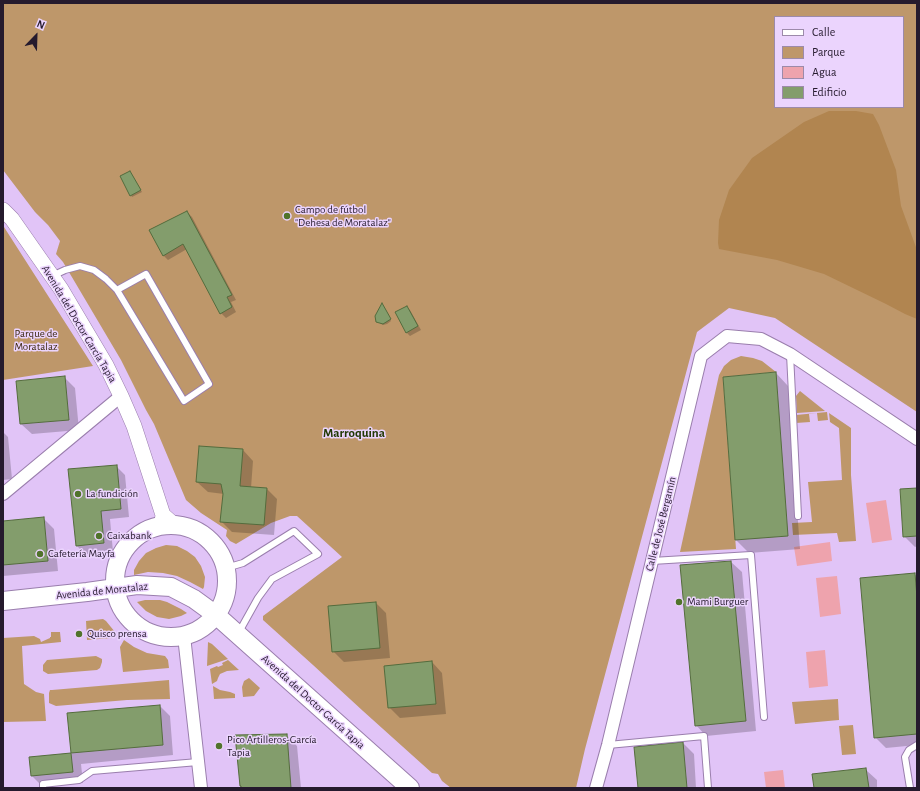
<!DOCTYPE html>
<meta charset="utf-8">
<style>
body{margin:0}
#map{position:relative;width:920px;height:791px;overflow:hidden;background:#e1c4f7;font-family:"Alegreya Sans",sans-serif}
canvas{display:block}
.frame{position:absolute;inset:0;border:4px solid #251a2d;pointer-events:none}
.legend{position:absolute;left:774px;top:16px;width:130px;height:92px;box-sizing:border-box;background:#ebd4fd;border:1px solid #9c8aaa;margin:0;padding:5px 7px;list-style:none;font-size:12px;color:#251a2d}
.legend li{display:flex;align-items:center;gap:8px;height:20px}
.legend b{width:20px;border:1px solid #9c8aaa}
.north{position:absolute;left:16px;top:16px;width:40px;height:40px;-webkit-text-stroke:3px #ebd4fd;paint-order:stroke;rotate:23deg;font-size:11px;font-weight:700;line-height:16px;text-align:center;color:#251a2d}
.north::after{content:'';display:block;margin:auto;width:14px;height:18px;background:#251a2d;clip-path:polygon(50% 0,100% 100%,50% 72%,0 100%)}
</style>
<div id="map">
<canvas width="920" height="791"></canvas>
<div class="frame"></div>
<ul class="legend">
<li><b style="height:5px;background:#fff"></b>Calle</li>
<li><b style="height:11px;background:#be976a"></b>Parque</li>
<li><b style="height:11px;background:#eea3ad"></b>Agua</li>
<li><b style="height:11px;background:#839d6c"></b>Edificio</li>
</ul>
<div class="north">N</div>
</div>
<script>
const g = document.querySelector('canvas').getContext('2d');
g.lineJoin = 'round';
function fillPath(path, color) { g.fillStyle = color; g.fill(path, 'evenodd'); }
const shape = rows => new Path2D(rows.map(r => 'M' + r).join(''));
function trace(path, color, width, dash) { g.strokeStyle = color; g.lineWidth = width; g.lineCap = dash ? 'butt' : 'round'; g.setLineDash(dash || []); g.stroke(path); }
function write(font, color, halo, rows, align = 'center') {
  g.font = font + ' "Alegreya Sans",sans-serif'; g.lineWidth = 3; g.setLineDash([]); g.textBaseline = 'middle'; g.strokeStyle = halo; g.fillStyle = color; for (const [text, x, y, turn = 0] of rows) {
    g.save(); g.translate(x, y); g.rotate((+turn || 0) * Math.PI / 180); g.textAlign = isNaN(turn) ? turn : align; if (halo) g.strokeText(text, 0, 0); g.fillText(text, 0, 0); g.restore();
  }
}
fillPath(shape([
 [3,3,917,3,917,412,775,318,729,308,697,332,585,749,576,788,451,788,442,781,438,774,432,773,363,711,313,665,263,620,263,616,342,557,297,516,290,516,271,523,236,544,230,541,226,536,227,530,201,513,186,500,154,424,146,410,121,360,63,262,56,254,60,241,48,225,35,212,3,170],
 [775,17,903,17,903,107,775,107],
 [3,226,4,227,93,366,3,380],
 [741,356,753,358,762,361,776,372,723,377,736,549,680,552,719,375,724,366,731,360],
 [800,391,825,411,797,413,796,396],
 [827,412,828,420,818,421,817,413,809,414,810,422,796,423,796,415],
 [829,413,851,428,851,475,856,541,839,542,837,533,793,535,792,523,812,522,808,482,842,480,839,428,830,422],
 [166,545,177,546,187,551,195,557,201,566,205,577,204,587,203,589,190,582,177,576,163,573,148,572,134,575,134,570,139,561,146,553,156,548],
 [145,600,160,600,167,602,181,609,187,613,181,616,169,619,157,617,146,611,137,602],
 [103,619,106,621,115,632,112,638,87,640,86,621],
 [51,632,60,632,61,642,22,646,24,684,36,692,44,694,46,721,3,722,3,638,34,636,40,639,41,642,50,638,50,637,51,637],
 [124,640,134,647,147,653,165,656,168,660,169,668,123,672,120,647],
 [208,642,212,644,228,659,207,666],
 [96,656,102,659,102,662,100,668,97,670,48,674,43,671,43,665,47,660],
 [228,660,239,670,227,671,220,674,218,678,217,681,212,684,210,669,217,666,218,667,223,665,222,663],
 [249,678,260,688,254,696,243,697,242,687,244,681],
 [169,680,170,699,127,700,56,706,49,703,49,693,50,690,52,690],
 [213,686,220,690,230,692,235,694,235,698,214,699],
 [838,699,839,720,795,724,792,702],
 [853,725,856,754,842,755,839,726]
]), '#be976a');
fillPath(shape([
 [829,111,856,111,873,114,879,125,896,170,901,206,917,250,917,319,905,314,886,304,824,274,777,260,719,249,718,243,719,220,729,190,752,158,804,122]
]), '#b18550');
fillPath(shape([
 [886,500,892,540,872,543,866,503],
 [830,542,832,561,797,566,794,547],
 [837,576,841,614,820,617,816,578],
 [825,650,828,686,809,688,806,652],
 [783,770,785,788,766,788,764,772]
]), '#eea3ad');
fillPath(shape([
 [130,172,142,192,132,197,121,177],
 [187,212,192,217,236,300,231,302,236,312,226,318,221,313,187,249,168,260,163,255],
 [383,305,391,321,387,324,383,325,377,321],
 [406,307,410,310,421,330,410,336,407,333],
 [776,373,788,386,800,549,749,553,736,540,724,377],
 [65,378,75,388,79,430,32,434,21,424],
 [3,432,8,437,12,479,3,480],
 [243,450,253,461,251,488,267,489,277,499,274,535,232,532,221,521,224,494,208,492,197,482],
 [116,466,125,475,129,517,110,519,113,552,85,554,77,546],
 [917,489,917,546,915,547,904,536],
 [43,518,54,529,58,571,3,576,3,522],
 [731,562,742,572,756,731,706,736,696,725,681,566],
 [914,574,917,576,917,745,886,748,875,737],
 [376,603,386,613,390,658,344,662,333,651],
 [432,662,442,673,446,714,400,718,389,707],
 [160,706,170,716,173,755,81,764,83,783,42,786,32,776,30,758,72,754,68,714],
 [286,735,297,746,301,788,240,788,236,736],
 [683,743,694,754,696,788,639,788],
 [866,770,877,780,877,788,815,788]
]), '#0003');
const building = shape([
 [130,171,141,190,130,196,120,176,130,171],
 [187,211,232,295,227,297,232,307,220,314,183,244,163,256,149,230,187,211],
 [382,303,391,319,383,324,376,322,375,316,382,303],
 [407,306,418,326,406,333,395,312,407,306],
 [776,372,788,536,735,540,723,377,776,372],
 [65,376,69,420,20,424,16,381,65,376],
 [199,446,243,449,240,486,267,488,264,525,220,522,223,494,221,484,196,482,199,446],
 [117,465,121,509,101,511,104,543,76,546,68,469,117,465],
 [917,488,917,536,903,537,900,489,917,488],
 [44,517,48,561,3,565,3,521,44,517],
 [731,561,746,721,695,726,680,565,731,561],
 [915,573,917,597,917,734,874,738,860,578,915,573],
 [376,602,380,648,332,652,328,606,376,602],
 [432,661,436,704,388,708,384,666,432,661],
 [160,705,163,745,71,753,73,772,31,776,29,757,71,753,67,713,160,705],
 [287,734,291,788,241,788,241,786,240,786,235,735,287,734],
 [683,742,687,788,638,788,634,747,683,742],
 [866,768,869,788,814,788,812,774,866,768]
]);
fillPath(building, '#839d6c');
trace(building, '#546c3d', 1);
const service = shape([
 [52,276,65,270,80,266,94,270,106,279,117,290,184,401,209,384,146,274,117,290],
 [790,354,798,516],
 [652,561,751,555,764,717],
 [226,568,243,563,294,531,318,554,272,579,258,598,239,632],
 [608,745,704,736,708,788],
 [43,788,43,784,79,780,92,771,198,762],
 [910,788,905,757,909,750,917,745]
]);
const minor = shape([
 [3,494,121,396],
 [184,636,201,788],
 [596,788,608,745,701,356,727,336,761,339,790,354,917,439]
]);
const tertiary = shape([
 [3,210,12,219,61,289,106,365,121,396,134,426,163,515,162,522,156,528],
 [163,515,171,522,180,526]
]);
const secondary = shape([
 '115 581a56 56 0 1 1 112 0a56 56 0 1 1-112 0Z',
 [3,601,87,592,137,585,171,587,194,599,216,615,410,788]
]);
trace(service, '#9a7ead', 8);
trace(minor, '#9a7ead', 14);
trace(tertiary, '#9a7ead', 16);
trace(secondary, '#9a7ead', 20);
trace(service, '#fff', 6);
trace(minor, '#fff', 12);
trace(tertiary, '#fff', 15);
trace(secondary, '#fff', 18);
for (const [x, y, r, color] of [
 [287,216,4,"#50732b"],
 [78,494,4,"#50732b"],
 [99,536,4,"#50732b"],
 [40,554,4,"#50732b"],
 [679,602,4,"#50732b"],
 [79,634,4,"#50732b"],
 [219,746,4,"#50732b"]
]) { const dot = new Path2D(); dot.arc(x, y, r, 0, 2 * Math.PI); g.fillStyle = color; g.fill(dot); trace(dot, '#ebd4fd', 1.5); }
write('11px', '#251a2d', '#ebd4fd', [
 ["Campo de fútbol",295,210],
 ["\"Dehesa de Moratalaz\"",295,223],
 ["La fundición",86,494],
 ["Caixabank",107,536],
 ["Cafetería Mayfa",48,554],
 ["Mami Burguer",687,602],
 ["Quisco prensa",87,634],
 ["Pico Artilleros-García",227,740],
 ["Tapia",227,753]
], 'left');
write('11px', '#251a2d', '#ebd4fd', [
 ["Avenida del Doctor García Tapia",79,324,59],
 ["Calle de José Bergamín",661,524,-76],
 ["Avenida de Moratalaz",102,591,-6],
 ["Avenida del Doctor García Tapia",313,702,42]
]);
write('11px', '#3a270e', '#ebd4fd', [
 ["Parque de",36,334],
 ["Moratalaz",36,347]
]);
write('bold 13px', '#223905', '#ebd4fd', [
 ["Marroquina",354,433]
]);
</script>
